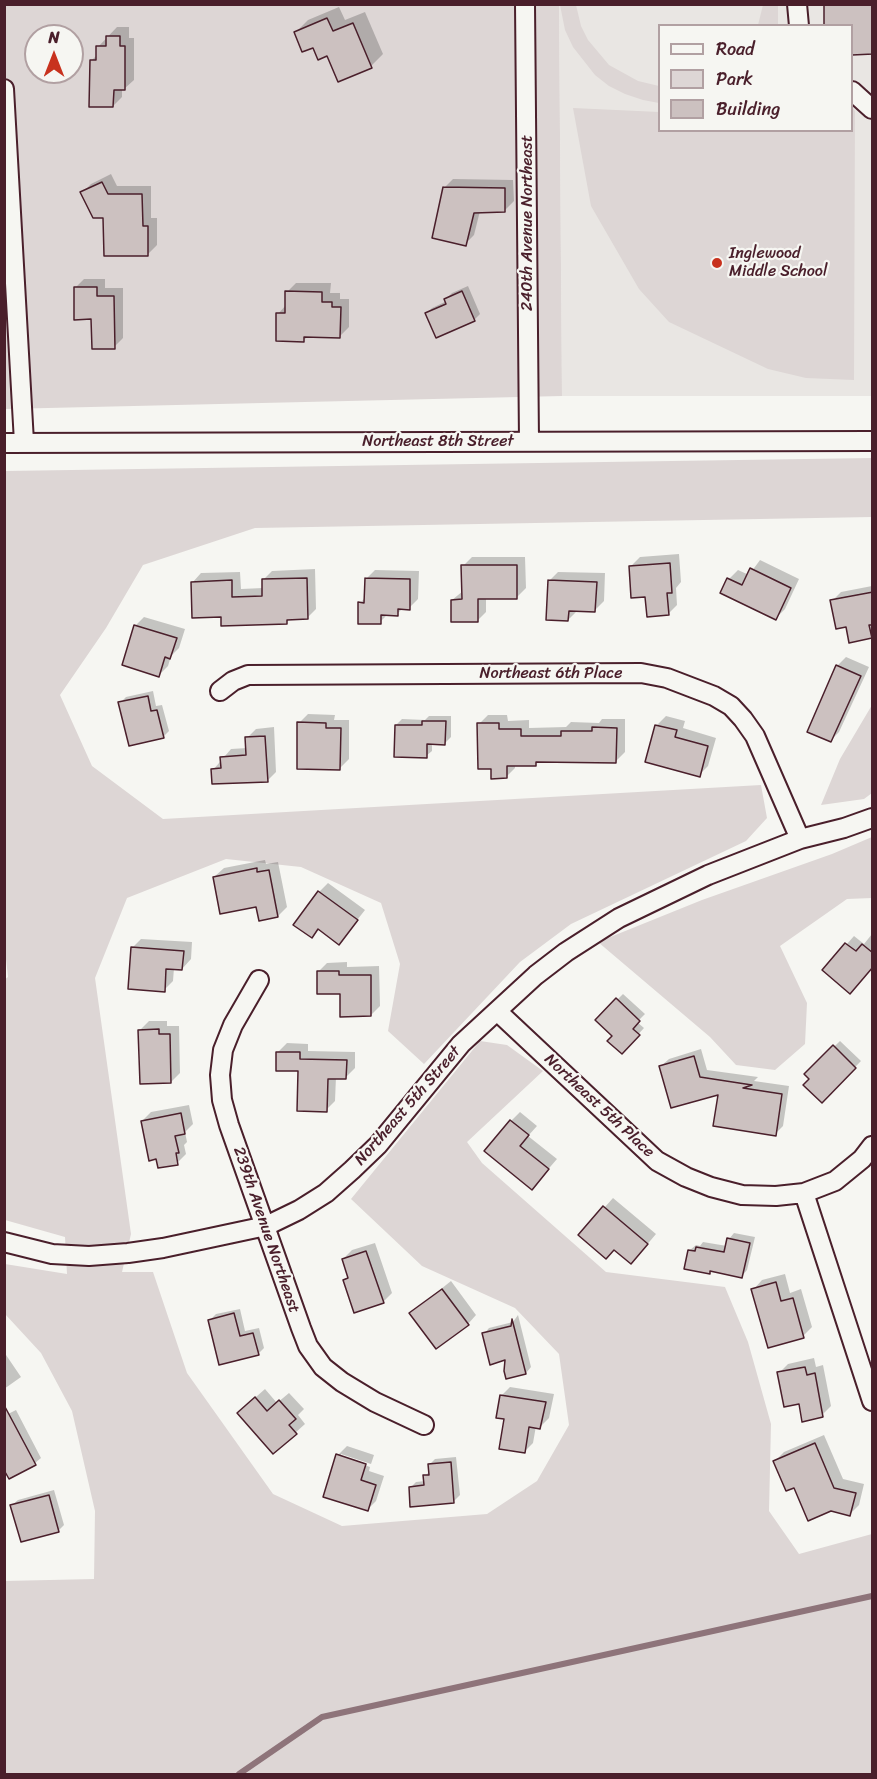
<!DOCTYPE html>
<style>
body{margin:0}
#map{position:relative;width:877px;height:1779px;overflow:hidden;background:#f6f6f2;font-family:Sriracha,sans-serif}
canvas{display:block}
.frame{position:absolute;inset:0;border:6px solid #4a1f2b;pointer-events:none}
.legend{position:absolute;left:658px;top:24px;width:195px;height:108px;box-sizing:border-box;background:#f6f6f2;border:2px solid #b1a0a2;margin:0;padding:8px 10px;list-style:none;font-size:18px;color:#4a1f2b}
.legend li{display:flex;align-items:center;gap:12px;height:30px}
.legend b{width:30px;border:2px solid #b1a0a2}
.north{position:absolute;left:24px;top:24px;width:60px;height:60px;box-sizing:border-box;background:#f6f6f2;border:2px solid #b1a0a2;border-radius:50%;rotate:0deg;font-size:16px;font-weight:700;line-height:24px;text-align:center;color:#4a1f2b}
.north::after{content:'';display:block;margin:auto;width:21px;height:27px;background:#c8321e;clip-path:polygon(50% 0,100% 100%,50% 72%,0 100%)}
</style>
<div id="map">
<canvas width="877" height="1779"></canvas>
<div class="frame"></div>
<ul class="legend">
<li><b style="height:8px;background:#f6f6f2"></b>Road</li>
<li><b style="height:16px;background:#ddd6d5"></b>Park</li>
<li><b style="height:16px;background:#ccc1c0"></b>Building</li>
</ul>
<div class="north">N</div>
</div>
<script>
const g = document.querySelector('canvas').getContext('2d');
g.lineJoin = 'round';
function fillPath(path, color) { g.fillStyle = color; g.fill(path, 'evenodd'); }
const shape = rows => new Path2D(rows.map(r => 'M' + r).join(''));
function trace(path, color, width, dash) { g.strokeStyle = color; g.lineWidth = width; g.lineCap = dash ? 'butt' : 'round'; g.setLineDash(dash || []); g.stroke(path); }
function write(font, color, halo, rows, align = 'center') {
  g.font = font + ' Sriracha,sans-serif'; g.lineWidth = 4.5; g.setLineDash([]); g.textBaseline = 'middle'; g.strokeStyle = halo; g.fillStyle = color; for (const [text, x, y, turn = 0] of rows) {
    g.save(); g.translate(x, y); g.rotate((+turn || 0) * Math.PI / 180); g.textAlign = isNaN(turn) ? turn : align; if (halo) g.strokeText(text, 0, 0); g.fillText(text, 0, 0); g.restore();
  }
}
fillPath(shape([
 [559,5,872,5,872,396,562,396],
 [660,26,852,26,852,130,660,130]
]), '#e9e6e3');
fillPath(shape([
 [4,5,559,5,562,396,5,409],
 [36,36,72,36,72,72,36,72],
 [560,5,576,5,581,26,588,40,609,65,638,81,659,86,659,103,643,100,625,94,609,86,595,75,573,47,565,30],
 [763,5,778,5,778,25,758,25],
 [852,107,855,111,854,380,806,378,768,369,669,322,639,289,591,206,573,108,659,112,660,130,852,130],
 [872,458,872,517,255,528,143,565,106,628,60,695,92,766,163,819,761,785,767,818,746,841,571,924,520,962,424,1064,388,1031,400,964,381,903,301,867,226,859,127,898,95,978,131,1234,122,1272,153,1272,187,1373,273,1494,342,1526,487,1514,537,1481,569,1425,559,1354,515,1308,422,1266,351,1199,480,1041,507,1045,543,1071,467,1142,482,1163,606,1272,725,1287,748,1342,771,1424,769,1511,799,1554,872,1534,872,1774,5,1774,5,1581,94,1579,95,1511,72,1411,41,1353,5,1314,5,1264,67,1274,65,1237,5,1220,4,980,8,977,4,941,5,471],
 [872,705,872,793,864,799,821,805,840,759],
 [872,837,872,898,847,899,780,946,807,1003,805,1044,775,1070,736,1065,710,1037,598,942,702,900,832,854]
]), '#ddd6d5');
fillPath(shape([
 [339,7,345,20,365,12,383,54,371,66,328,54,296,32,308,20],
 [117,27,129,27,129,38,134,38,134,80,124,89,122,89,122,97,113,106,91,61,98,54,98,47],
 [111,174,117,186,151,186,151,218,157,218,157,245,148,254,105,217,82,193,91,184],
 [453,179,513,180,514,201,505,210,480,211,474,235,465,244,444,188],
 [84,279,105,279,105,288,123,288,123,338,114,347,93,318,75,288],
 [296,283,331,283,330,293,340,293,340,299,349,299,349,327,340,336,308,336,304,340,278,314,286,305,287,292],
 [468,286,480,314,474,320,426,314,432,308,447,301,446,299,452,293],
 [679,554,681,582,676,588,677,605,668,614,647,595,631,566,640,557],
 [472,557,525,557,526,588,517,597,486,597,486,612,477,621,452,600,463,591,463,566],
 [760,560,799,579,785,609,776,618,729,579,738,570,749,575],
 [315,569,316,609,307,618,290,618,286,622,222,616,192,583,201,573,240,572,241,589,263,588,263,580,272,571],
 [375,570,419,571,418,599,409,608,403,608,397,614,388,614,380,622,360,603,366,597,366,579],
 [558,572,605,573,604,601,595,610,577,611,568,620,549,581],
 [872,586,872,635,871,637,847,626,832,601,841,592],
 [144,617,185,629,179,648,171,656,168,666,159,675,135,626],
 [846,657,869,667,839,732,830,741,837,666],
 [153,691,156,706,162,705,169,731,163,737,120,703,126,697],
 [308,714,335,715,334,720,349,720,349,759,340,768,299,723],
 [488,715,507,715,508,721,529,720,529,728,566,727,571,722,599,723,602,719,625,719,625,752,616,761,539,760,535,764,515,765,515,768,506,777,492,767,479,724],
 [429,716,451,716,451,737,445,743,432,743,432,751,426,756,396,725,402,719,425,720],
 [666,716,685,721,683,728,716,738,708,766,699,775,647,761,657,725],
 [274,727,276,772,267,781,213,770,231,749,247,748,247,738,256,729],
 [265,860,266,864,278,862,287,907,278,916,214,877,224,868],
 [328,883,365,910,339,943,320,928,312,936,319,892],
 [872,934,872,966,824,970,854,936,864,944],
 [141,939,192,942,191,959,182,969,174,968,173,981,164,990,132,948],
 [347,962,347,967,379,966,380,1006,371,1015,318,972,327,963],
 [623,994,645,1014,637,1022,644,1028,622,1052,614,1036,597,1020],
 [149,1021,167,1021,167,1026,179,1026,180,1073,171,1082,140,1030],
 [840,1041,861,1061,822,1101,811,1079,806,1074],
 [287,1043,308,1044,308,1051,355,1052,355,1068,346,1077,336,1077,335,1101,326,1110,300,1070,278,1052],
 [701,1049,707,1070,758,1077,754,1081,789,1086,783,1126,775,1134,720,1092,661,1066,669,1059],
 [189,1105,193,1124,185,1132,187,1142,184,1145,186,1154,177,1163,142,1121,151,1112],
 [520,1112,537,1126,528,1136,557,1159,532,1188,511,1121],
 [613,1198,656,1234,640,1253,615,1248,580,1235],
 [734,1233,755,1237,747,1270,742,1276,712,1270,709,1273,690,1250,696,1245,700,1246,703,1242,727,1246,729,1239],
 [375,1243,392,1293,383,1302,344,1280,349,1276,343,1259,352,1250],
 [785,1274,790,1293,801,1289,812,1327,803,1336,753,1290,762,1280],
 [451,1281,476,1315,468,1324,411,1313],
 [240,1309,245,1331,259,1328,264,1348,258,1354,210,1320,216,1314],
 [518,1315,531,1367,526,1373,507,1358,484,1334,489,1328,513,1322],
 [4,1352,21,1377,4,1389],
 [814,1358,816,1367,823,1365,831,1406,822,1415,800,1402,779,1373,788,1364],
 [510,1387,554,1394,549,1418,540,1427,536,1426,533,1443,524,1452,506,1418,501,1396],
 [265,1389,277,1403,289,1393,304,1409,298,1415,305,1424,274,1452,248,1404],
 [16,1410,41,1458,35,1463,9,1477,4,1416],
 [824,1435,843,1479,864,1484,859,1505,850,1514,795,1486,775,1461,784,1452],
 [347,1446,374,1455,371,1464,341,1454,341,1457,370,1467,369,1471,384,1476,376,1501,367,1510,338,1455],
 [456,1457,460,1495,454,1501,410,1488,416,1482,425,1481,425,1476,430,1471,429,1465,435,1459],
 [54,1490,64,1525,58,1531,12,1505,18,1500]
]), '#0003');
trace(shape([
 [239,1774,322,1717,872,1596]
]), '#8e747a', 6);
const building = shape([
 [824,4,873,4,873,54,852,55,852,26,824,26,824,4],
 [327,18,333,31,353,23,372,68,338,82,327,56,318,60,313,48,302,52,294,32,327,18],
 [106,36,120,36,120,46,125,46,125,90,114,90,113,107,89,107,90,60,96,60,96,46,106,46,106,36],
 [102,182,108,194,142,194,143,226,148,226,148,256,104,256,103,218,93,218,80,192,102,182],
 [443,187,505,188,505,212,474,213,466,246,432,238,443,187],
 [74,287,97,287,97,296,114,296,115,349,92,349,91,319,74,320,74,287],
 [285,291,322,292,322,302,332,302,332,307,341,307,340,338,304,337,304,342,276,341,276,313,285,313,285,291],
 [462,291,475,321,436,338,425,313,446,304,444,299,462,291],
 [670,563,672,593,667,593,669,615,647,617,645,597,631,598,629,566,670,563],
 [461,565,517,565,517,599,478,599,478,622,451,622,451,600,462,599,461,565],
 [750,568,791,588,776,620,720,593,727,578,742,585,750,568],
 [307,578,308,619,287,620,287,624,221,626,221,617,192,618,191,582,232,580,232,597,262,596,262,579,307,578],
 [365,578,410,579,410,610,398,609,398,616,381,615,381,624,358,624,358,602,364,603,365,578],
 [548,580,597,582,595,612,569,611,568,621,546,620,548,580],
 [873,592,873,625,869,625,872,638,849,643,846,627,836,629,830,600,873,592],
 [134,625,177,638,170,659,165,657,159,677,122,665,134,625],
 [836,665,861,676,831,742,807,732,836,665],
 [148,696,151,711,157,710,164,738,129,746,118,702,148,696],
 [422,721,446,721,445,745,427,744,427,758,394,757,395,725,422,725,422,721],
 [297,722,326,723,326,728,341,728,340,770,297,769,297,722],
 [477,723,499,723,499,729,521,729,521,736,561,736,561,731,592,731,592,727,617,728,616,763,536,762,536,766,507,766,507,778,491,779,491,769,478,769,477,723],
 [655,725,677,730,675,737,708,746,700,777,645,762,655,725],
 [265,736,268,782,212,784,211,769,221,768,220,757,246,755,245,737,265,736],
 [257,868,257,872,269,870,278,917,259,921,256,907,220,914,213,877,257,868],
 [318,891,358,920,339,945,318,929,312,938,293,925,318,891],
 [845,943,856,951,862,944,873,953,873,967,850,994,822,970,845,943],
 [131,947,184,951,182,970,166,969,165,992,128,989,131,947],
 [317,971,339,971,339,975,371,975,371,1016,340,1017,340,994,317,994,317,971],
 [616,998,640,1021,633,1029,640,1035,622,1054,607,1041,612,1036,595,1020,616,998],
 [159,1029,159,1034,170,1034,171,1083,140,1084,138,1030,159,1029],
 [833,1045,856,1068,822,1103,803,1085,809,1079,804,1074,833,1045],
 [276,1052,300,1052,300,1059,347,1060,346,1079,328,1079,327,1112,297,1111,298,1071,276,1071,276,1052],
 [694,1056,700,1077,752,1085,743,1088,782,1094,776,1136,713,1126,718,1095,671,1108,659,1066,694,1056],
 [181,1113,185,1134,175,1136,179,1153,176,1153,178,1165,158,1168,156,1159,149,1161,141,1121,181,1113],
 [510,1120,529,1135,520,1146,549,1169,532,1190,484,1151,510,1120],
 [603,1206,648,1244,631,1264,614,1250,606,1259,578,1235,603,1206],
 [727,1238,750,1243,742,1278,710,1271,710,1274,684,1269,688,1250,695,1251,696,1247,724,1252,727,1238],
 [366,1251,384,1303,354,1313,343,1280,348,1278,342,1259,366,1251],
 [776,1282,781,1301,793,1298,804,1338,768,1348,751,1289,776,1282],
 [442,1289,469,1325,436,1349,409,1313,442,1289],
 [234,1313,240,1336,253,1333,259,1355,219,1365,208,1320,234,1313],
 [512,1319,526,1374,506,1379,504,1371,505,1360,490,1365,482,1333,511,1326,512,1319],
 [805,1367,807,1375,815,1373,823,1417,802,1422,799,1404,784,1407,777,1372,805,1367],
 [500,1395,546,1402,540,1429,529,1427,525,1453,499,1449,504,1419,496,1418,500,1395],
 [255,1397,267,1411,279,1400,296,1419,289,1425,297,1434,273,1454,237,1413,255,1397],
 [4,1405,36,1465,9,1479,4,1470,4,1405],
 [815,1443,834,1488,856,1493,850,1516,831,1511,808,1521,794,1488,786,1491,773,1461,815,1443],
 [336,1454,366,1464,361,1480,376,1485,368,1511,323,1497,336,1454],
 [451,1462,454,1503,410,1507,409,1487,424,1485,423,1475,429,1475,428,1464,451,1462],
 [49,1495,59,1532,21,1542,10,1505,49,1495]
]);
fillPath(building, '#ccc1c0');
trace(building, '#4a1f2b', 1.5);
const minor = shape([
 [525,4,529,441],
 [797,4,799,26],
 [4,89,24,442],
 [852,91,872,109],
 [4,443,872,441],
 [220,691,233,681,248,675,641,673,667,678,714,696,731,706,743,719,755,736,800,839],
 [259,980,233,1025,223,1050,220,1075,222,1100,229,1125,301,1328,308,1346,323,1367,342,1382,375,1402,424,1425],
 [497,1011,657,1161,686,1177,711,1187,742,1195,776,1196,804,1193,835,1181,862,1159,872,1146],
 [804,1193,872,1401],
 [4,1242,52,1254,89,1256,128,1253,163,1248,266,1226,299,1210,326,1193,352,1170,378,1145,461,1044,536,975,566,952,619,918,708,875,800,839,844,828,872,818]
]);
trace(minor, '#4a1f2b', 22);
trace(minor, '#f6f6f2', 18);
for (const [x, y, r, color] of [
 [717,263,6,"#c8321e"]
]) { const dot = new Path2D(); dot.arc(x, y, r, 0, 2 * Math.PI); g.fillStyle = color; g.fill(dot); trace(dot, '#f6f6f2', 2); }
write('16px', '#4a1f2b', '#f6f6f2', [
 ["240th Avenue Northeast",528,223,-90],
 ["Northeast 8th Street",438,442],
 ["Northeast 6th Place",551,674],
 ["Northeast 5th Street",408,1106,-49],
 ["Northeast 5th Place",599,1106,43],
 ["239th Avenue Northeast",266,1230,71]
]);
write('16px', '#4a1f2b', '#f6f6f2', [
 ["Inglewood",729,254],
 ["Middle School",729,272]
], 'left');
</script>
